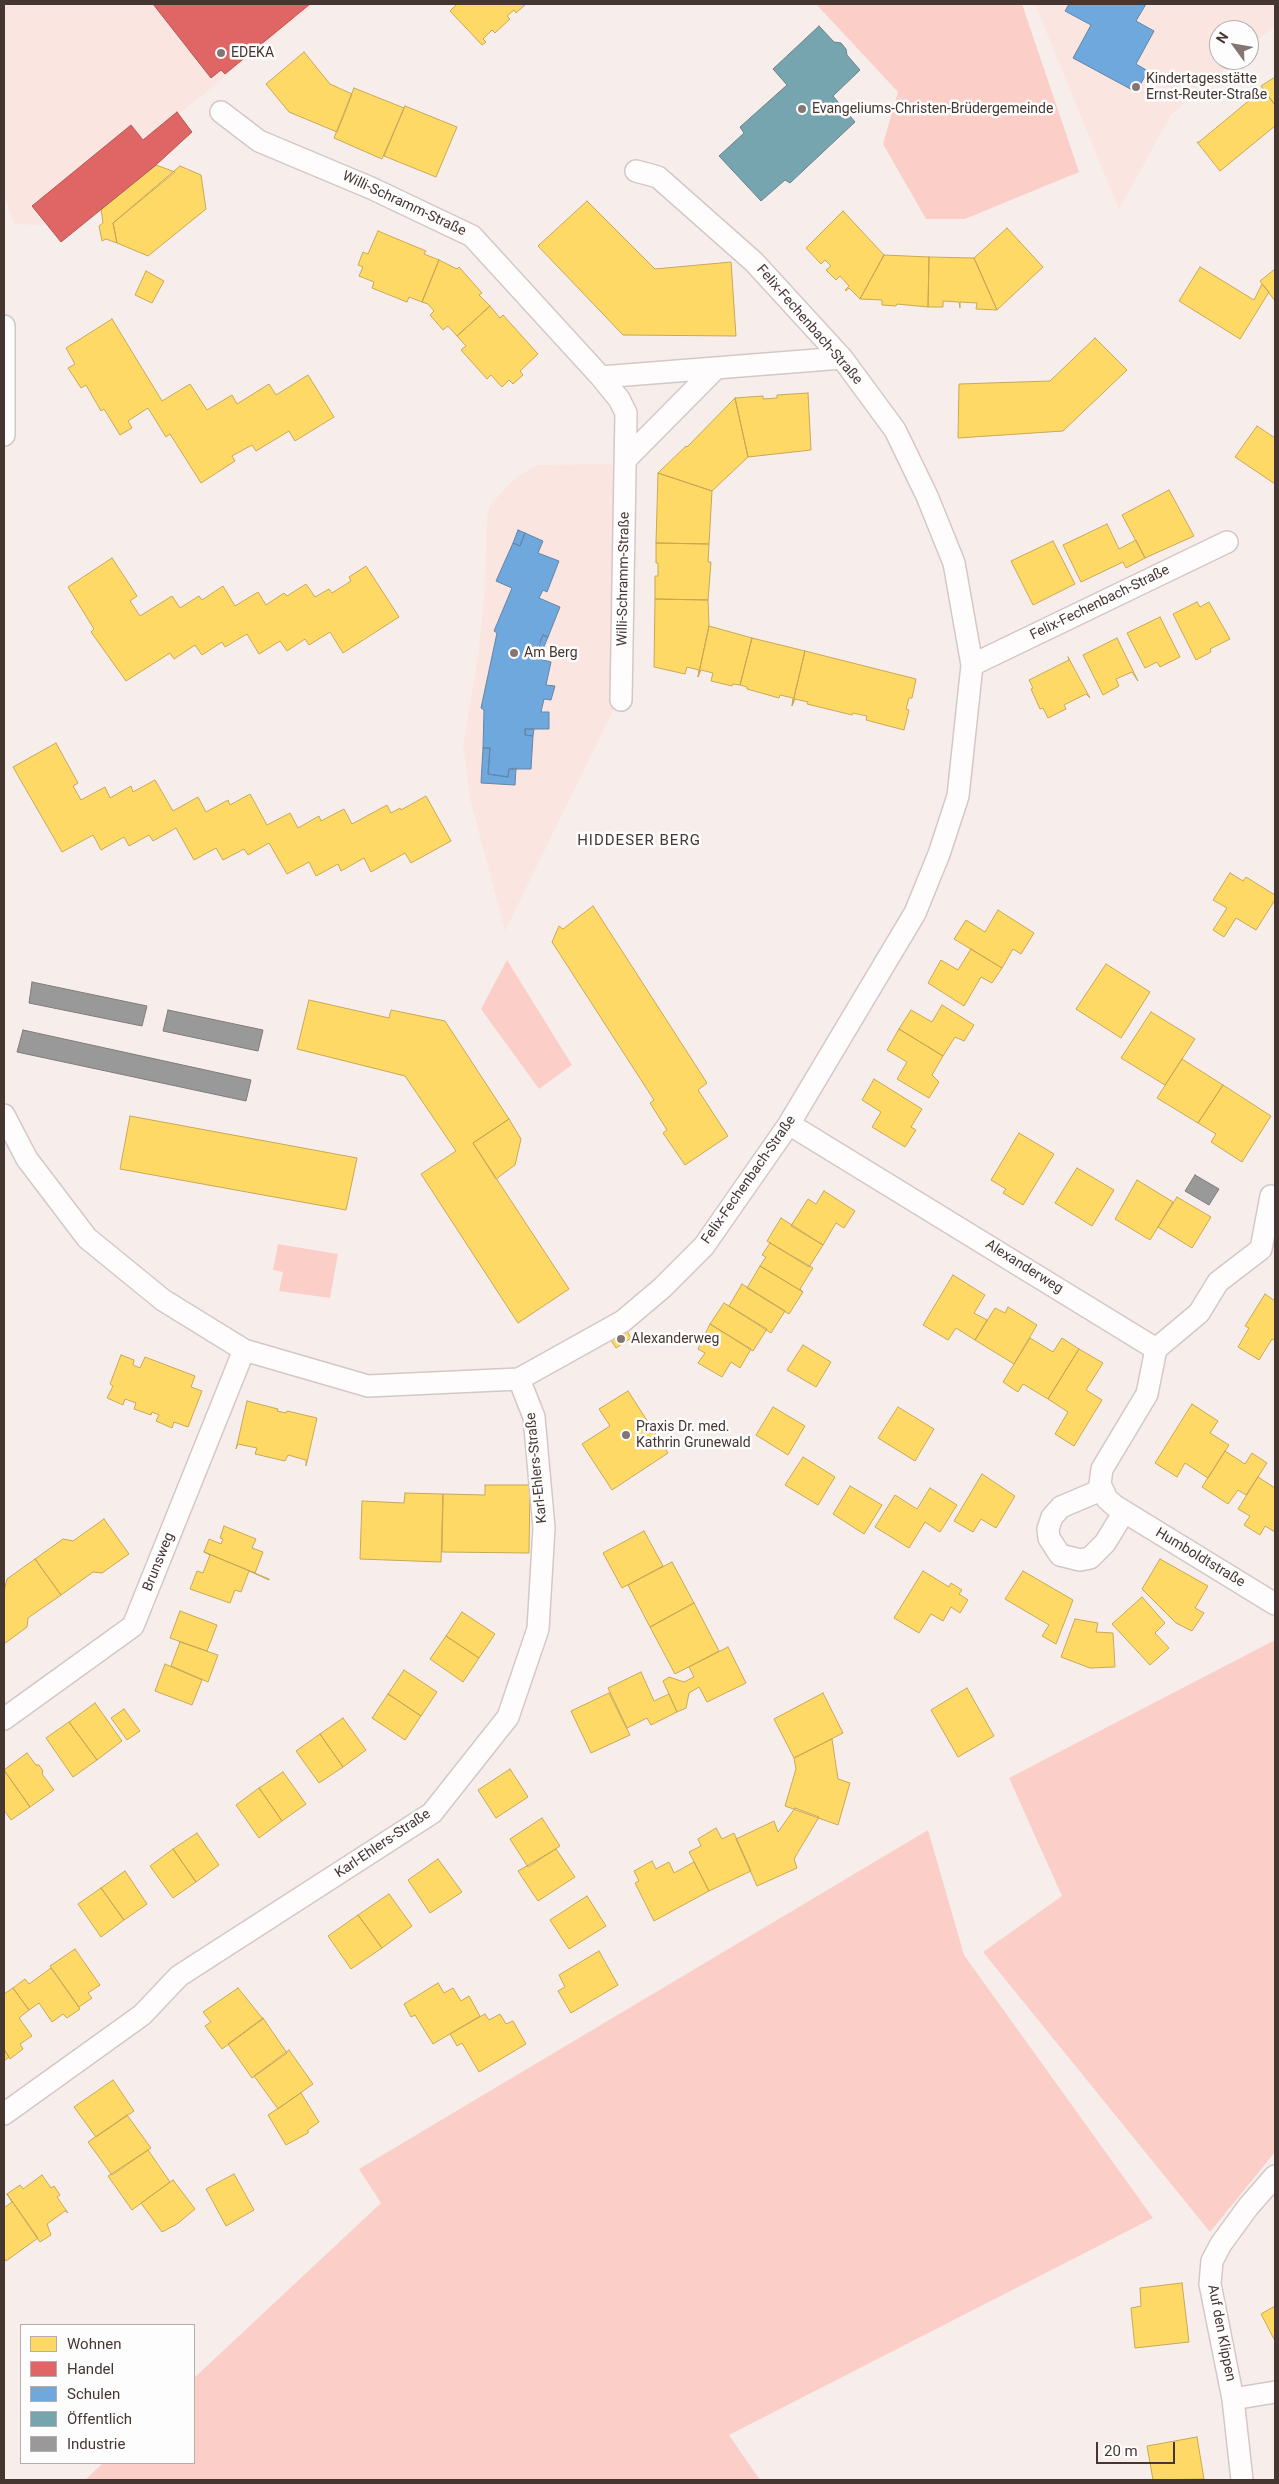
<!DOCTYPE html>
<meta charset="utf-8">
<style>
body{margin:0}
#map{position:relative;width:1279px;height:2484px;overflow:hidden;background:#f7eeec;font-family:Roboto,sans-serif}
canvas{display:block}
.frame{position:absolute;inset:0;border:5px solid #463632;pointer-events:none}
.legend{position:absolute;left:20px;top:2324px;width:175px;height:140px;box-sizing:border-box;background:#fdfdfd;border:1px solid #b4adac;margin:0;padding:6px 9px;list-style:none;font-size:15px;color:#463632}
.legend li{display:flex;align-items:center;gap:10px;height:25px}
.legend b{width:25px;border:1px solid #b4adac}
.north{position:absolute;left:1209px;top:20px;width:50px;height:50px;box-sizing:border-box;background:#fdfdfd;border:1px solid #b4adac;border-radius:50%;rotate:302deg;font-size:14px;font-weight:700;line-height:20px;text-align:center;color:#463632}
.north::after{content:'';display:block;margin:auto;width:18px;height:22px;background:#847673;clip-path:polygon(50% 0,100% 100%,50% 72%,0 100%)}
.scale{position:absolute;left:1096px;top:2442px;width:79px;height:22px;box-sizing:border-box;border:2px solid #463632;border-top:0;padding-left:6px;font-size:15px;line-height:18px;white-space:nowrap;color:#463632;-webkit-text-stroke:4px #fdfdfd;paint-order:stroke}
</style>
<div id="map">
<canvas width="1279" height="2484"></canvas>
<div class="frame"></div>
<ul class="legend">
<li><b style="height:14px;background:#ffd966"></b>Wohnen</li>
<li><b style="height:14px;background:#e06666"></b>Handel</li>
<li><b style="height:14px;background:#6fa8dc"></b>Schulen</li>
<li><b style="height:14px;background:#76a5af"></b>Öffentlich</li>
<li><b style="height:14px;background:#999"></b>Industrie</li>
</ul>
<div class="north">N</div>
<div class="scale">20 m</div>
</div>
<script>
const g = document.querySelector('canvas').getContext('2d');
g.lineJoin = 'round';
function fillPath(path, color) { g.fillStyle = color; g.fill(path, 'evenodd'); }
const shape = rows => new Path2D(rows.map(r => 'M' + r).join(''));
function trace(path, color, width, dash) { g.strokeStyle = color; g.lineWidth = width; g.lineCap = dash ? 'butt' : 'round'; g.setLineDash(dash || []); g.stroke(path); }
function write(font, color, halo, rows, align = 'center') {
  g.font = font + ' Roboto,sans-serif'; g.lineWidth = 5; g.setLineDash([]); g.textBaseline = 'middle'; g.strokeStyle = halo; g.fillStyle = color; for (const [text, x, y, turn = 0] of rows) {
    g.save(); g.translate(x, y); g.rotate((+turn || 0) * Math.PI / 180); g.textAlign = isNaN(turn) ? turn : align; if (halo) g.strokeText(text, 0, 0); g.fillText(text, 0, 0); g.restore();
  }
}
fillPath(shape([
 [4,4,315,4,42,225,14,224,4,195],
 [1035,4,1275,4,1275,25,1249,48,1249,30,1219,30,1219,60,1235,60,1171,115,1119,210],
 [610,464,619,471,613,711,505,931,470,799,463,745,479,650,485,585,487,517,490,505,515,478,537,465]
]), '#fae5e1');
fillPath(shape([
 [816,4,1022,4,1079,172,965,219,926,219,883,144,898,92],
 [507,960,572,1065,539,1089,481,1009],
 [278,1244,338,1254,330,1298,279,1291,283,1272,273,1270],
 [1275,1640,1275,2152,1210,2232,983,1952,1062,1896,1009,1778],
 [928,1830,964,1955,1153,2218,729,2435,760,2480,85,2480,103,2463,194,2463,194,2378,381,2203,359,2169]
]), '#fbcfc7');
const homes = shape([
 [457,4,526,4,516,13,514,10,507,16,510,19,495,33,492,30,483,39,486,42,482,45,450,11,457,4],
 [304,52,330,84,352,94,337,132,289,112,266,84,304,52],
 [1275,77,1275,105,1261,86,1275,77],
 [354,88,404,108,382,159,334,138,354,88],
 [1263,89,1275,105,1275,126,1220,171,1197,142,1199,142,1263,89],
 [405,106,457,127,436,177,384,156,405,106],
 [156,165,175,172,113,223,117,243,106,239,102,241,99,226,103,223,101,209,156,165],
 [180,166,201,175,206,209,148,256,117,243,113,223,180,166],
 [587,201,655,269,731,262,736,336,623,335,538,246,587,201],
 [843,211,884,255,860,299,849,288,846,291,845,290,849,286,840,276,836,280,826,270,831,266,825,260,821,264,806,248,843,211],
 [1007,228,1043,267,997,310,974,258,1007,228],
 [378,231,426,251,424,254,439,260,422,302,409,297,407,302,372,288,374,282,359,276,363,267,358,265,363,252,368,254,378,231],
 [884,255,929,257,928,307,897,304,896,306,882,305,882,300,860,299,884,255],
 [929,257,974,258,997,310,976,309,977,303,960,302,960,308,959,302,943,301,943,307,928,307,929,257],
 [439,260,457,269,459,267,482,293,479,295,490,306,457,336,448,326,443,330,430,315,434,311,428,304,422,302,439,260],
 [1200,267,1254,300,1262,284,1269,292,1240,339,1179,301,1200,267],
 [1275,269,1275,301,1260,281,1275,269],
 [146,271,164,281,152,303,135,295,146,271],
 [490,306,500,318,503,315,538,354,520,371,523,375,513,384,509,380,502,387,491,375,487,379,461,350,466,346,457,336,490,306],
 [112,319,162,401,190,384,207,410,232,395,237,404,269,384,276,395,308,375,334,417,295,441,289,431,256,451,252,445,232,456,235,461,201,483,170,434,166,437,148,408,128,421,132,428,120,435,104,409,101,411,86,385,81,388,68,368,75,364,66,348,112,319],
 [1095,338,1127,370,1063,431,958,438,959,384,1050,381,1095,338],
 [808,393,811,450,748,457,735,398,763,396,763,399,777,398,777,395,808,393],
 [735,398,748,457,712,491,658,473,686,446,687,447,735,398],
 [1257,426,1275,438,1275,484,1235,457,1257,426],
 [658,473,712,491,709,544,656,543,658,473],
 [1169,490,1194,536,1145,558,1122,515,1169,490],
 [1107,524,1119,549,1136,540,1145,558,1126,568,1123,562,1081,582,1063,545,1107,524],
 [1053,541,1075,584,1033,605,1011,561,1053,541],
 [656,543,709,544,708,562,711,562,708,600,655,599,655,576,658,576,658,563,656,563,656,543],
 [112,558,137,596,130,601,140,616,172,596,180,608,199,596,202,600,223,586,235,606,258,592,266,605,284,593,287,596,306,584,315,597,329,589,332,593,351,581,349,577,366,566,399,617,343,653,330,632,309,645,305,639,287,651,280,641,259,654,247,634,225,647,222,642,202,655,195,645,174,659,170,653,126,681,91,632,94,629,68,587,112,558],
 [655,599,708,600,709,626,698,677,699,670,687,667,685,674,654,667,655,599],
 [1197,602,1200,607,1209,602,1230,639,1210,649,1211,652,1196,660,1173,614,1197,602],
 [1160,617,1180,657,1160,667,1157,662,1145,668,1127,633,1160,617],
 [709,626,752,638,740,685,733,684,732,686,711,681,713,673,701,670,698,677,709,626],
 [752,638,805,651,792,706,793,698,780,695,779,698,747,689,747,687,740,685,752,638],
 [1117,638,1138,681,1132,672,1116,679,1119,686,1103,695,1083,655,1117,638],
 [805,651,916,679,912,698,909,698,906,709,909,710,904,730,866,720,867,716,853,713,852,715,807,704,808,702,795,699,792,706,805,651],
 [1068,657,1090,698,1086,694,1064,705,1066,709,1048,718,1043,708,1040,709,1031,689,1033,688,1029,680,1069,660,1068,657],
 [56,743,78,783,73,786,81,800,105,787,110,798,131,786,133,792,155,780,173,811,198,797,206,812,228,800,230,805,250,794,267,825,290,813,298,828,319,816,321,821,344,809,352,824,387,805,391,813,400,808,401,810,426,796,451,841,411,863,405,853,371,872,364,858,341,871,338,864,316,876,309,862,287,874,269,843,248,855,244,849,223,860,216,848,194,860,176,828,153,841,149,835,129,846,124,837,101,850,93,835,62,852,13,767,56,743],
 [1230,873,1243,881,1246,877,1275,895,1275,900,1256,930,1236,918,1224,937,1213,930,1227,908,1213,900,1230,873],
 [593,906,707,1083,698,1090,728,1136,685,1165,663,1133,667,1130,650,1103,654,1100,552,942,559,926,563,929,593,906],
 [998,910,1034,933,1021,954,1013,949,1002,968,954,939,966,920,985,932,998,910],
 [971,949,1002,968,992,983,981,977,964,1006,928,983,941,960,958,970,971,949],
 [1106,964,1150,992,1121,1038,1076,1009,1106,964],
 [309,1000,389,1018,391,1010,445,1021,509,1119,473,1143,569,1289,518,1323,421,1174,456,1151,405,1076,297,1049,309,1000],
 [942,1005,974,1025,964,1041,955,1037,943,1056,899,1029,911,1010,932,1022,942,1005],
 [1151,1012,1195,1039,1165,1085,1121,1058,1151,1012],
 [899,1029,943,1056,932,1075,939,1082,929,1098,897,1079,907,1062,887,1050,899,1029],
 [1182,1059,1223,1085,1198,1123,1157,1098,1182,1059],
 [874,1079,922,1109,911,1127,916,1130,905,1147,872,1127,881,1112,862,1100,874,1079],
 [1223,1085,1271,1116,1242,1162,1211,1142,1216,1134,1198,1123,1223,1085],
 [130,1116,357,1158,346,1210,120,1169,130,1116],
 [509,1119,521,1139,515,1165,496,1179,473,1143,509,1119],
 [1019,1133,1054,1154,1023,1205,1003,1193,1006,1189,991,1180,1019,1133],
 [1077,1168,1114,1190,1092,1226,1055,1203,1077,1168],
 [1137,1180,1173,1202,1150,1240,1115,1219,1137,1180],
 [824,1191,855,1211,844,1228,836,1223,823,1245,791,1226,808,1199,816,1204,824,1191],
 [1177,1197,1211,1217,1192,1248,1158,1227,1177,1197],
 [781,1218,823,1245,809,1267,767,1241,781,1218],
 [770,1243,813,1268,800,1289,803,1292,760,1266,766,1257,762,1255,770,1243],
 [760,1266,803,1292,789,1314,747,1288,760,1266],
 [953,1275,985,1295,974,1313,987,1320,975,1340,956,1328,948,1340,923,1325,953,1275],
 [742,1284,785,1311,771,1333,729,1306,742,1284],
 [1265,1294,1275,1301,1275,1341,1272,1339,1259,1360,1238,1347,1249,1328,1245,1326,1265,1294],
 [724,1303,767,1329,753,1351,710,1324,724,1303],
 [1008,1307,1037,1325,1014,1364,975,1340,995,1308,1005,1313,1008,1307],
 [710,1324,751,1349,740,1368,731,1362,722,1377,698,1363,705,1353,698,1349,710,1324],
 [627,1331,631,1338,616,1348,611,1340,627,1331],
 [1030,1338,1053,1352,1062,1338,1079,1349,1048,1399,1023,1384,1018,1392,1003,1382,1030,1338],
 [803,1345,831,1362,816,1387,787,1370,803,1345],
 [1079,1349,1103,1363,1086,1390,1102,1400,1074,1446,1055,1434,1068,1412,1048,1399,1079,1349],
 [121,1355,134,1360,133,1365,140,1368,145,1357,195,1376,191,1387,202,1391,188,1427,174,1422,172,1428,156,1421,159,1415,152,1412,151,1415,134,1409,136,1403,125,1399,123,1405,107,1398,113,1386,110,1384,121,1355],
 [628,1391,668,1453,612,1490,582,1444,610,1426,599,1409,628,1391],
 [247,1401,278,1409,277,1411,286,1413,287,1411,317,1418,306,1466,306,1460,288,1455,285,1461,255,1454,257,1448,238,1444,236,1449,247,1401],
 [1192,1404,1218,1421,1210,1433,1229,1445,1208,1478,1185,1463,1177,1477,1155,1463,1192,1404],
 [773,1407,805,1426,788,1455,756,1435,773,1407],
 [898,1407,934,1429,915,1461,878,1438,898,1407],
 [1225,1451,1245,1464,1252,1453,1267,1463,1246,1495,1238,1490,1228,1504,1202,1487,1225,1451],
 [803,1457,835,1477,818,1505,785,1485,803,1457],
 [982,1474,1015,1496,996,1528,981,1519,973,1532,954,1521,982,1474],
 [1258,1477,1275,1488,1275,1532,1265,1526,1260,1535,1244,1525,1250,1516,1238,1509,1258,1477],
 [485,1485,530,1485,529,1553,442,1552,443,1494,485,1495,485,1485],
 [850,1486,882,1505,864,1534,833,1514,850,1486],
 [930,1488,957,1505,940,1532,925,1522,909,1548,875,1527,895,1495,917,1509,930,1488],
 [405,1493,443,1494,441,1562,360,1559,362,1501,404,1503,405,1493],
 [104,1519,129,1554,102,1573,93,1572,61,1595,35,1559,63,1539,73,1541,104,1519],
 [224,1526,256,1539,252,1548,263,1552,255,1573,204,1552,209,1539,221,1544,223,1539,220,1538,224,1526],
 [644,1531,663,1566,622,1588,603,1553,644,1531],
 [204,1552,269,1579,269,1580,249,1571,241,1592,235,1590,230,1603,190,1589,197,1571,203,1573,210,1555,204,1552],
 [35,1559,61,1595,28,1618,27,1627,4,1644,4,1591,7,1579,35,1559],
 [1160,1559,1208,1586,1195,1608,1204,1613,1192,1631,1176,1623,1142,1589,1160,1559],
 [672,1562,694,1603,650,1627,628,1585,672,1562],
 [923,1571,949,1587,951,1583,962,1590,959,1594,968,1600,960,1613,951,1607,943,1621,931,1614,919,1633,894,1618,923,1571],
 [1023,1571,1073,1600,1056,1644,1042,1636,1049,1625,1005,1599,1023,1571],
 [1142,1597,1165,1623,1155,1633,1169,1648,1150,1665,1112,1624,1142,1597],
 [694,1603,719,1651,675,1674,650,1627,694,1603],
 [180,1611,217,1625,207,1651,170,1638,180,1611],
 [462,1612,495,1634,479,1658,446,1636,462,1612],
 [1075,1619,1098,1623,1096,1632,1113,1633,1115,1667,1090,1668,1061,1657,1075,1619],
 [446,1636,479,1658,463,1682,430,1659,446,1636],
 [180,1642,218,1655,208,1682,171,1666,180,1642],
 [728,1647,746,1683,707,1702,699,1687,689,1693,686,1708,677,1712,663,1681,669,1677,684,1682,694,1677,689,1667,728,1647],
 [165,1664,202,1680,192,1705,155,1691,165,1664],
 [404,1670,437,1692,421,1716,388,1694,404,1670],
 [641,1672,654,1701,669,1694,677,1712,651,1725,647,1718,627,1728,608,1688,641,1672],
 [967,1688,994,1736,958,1757,931,1710,967,1688],
 [609,1693,630,1735,591,1753,571,1711,609,1693],
 [823,1693,843,1733,794,1758,774,1719,823,1693],
 [388,1694,421,1716,405,1740,372,1718,388,1694],
 [95,1703,122,1741,97,1760,69,1722,95,1703],
 [124,1709,140,1731,127,1740,111,1718,124,1709],
 [343,1718,366,1750,343,1767,320,1734,343,1718],
 [69,1722,97,1760,73,1777,46,1738,69,1722],
 [320,1734,343,1767,319,1783,296,1751,320,1734],
 [832,1739,838,1779,850,1783,838,1825,785,1806,796,1769,794,1758,832,1739],
 [27,1753,36,1765,39,1765,43,1771,42,1774,54,1790,30,1807,4,1770,27,1753],
 [510,1769,528,1797,496,1818,478,1790,510,1769],
 [4,1770,30,1807,11,1820,4,1810,4,1770],
 [283,1772,306,1804,282,1821,259,1788,283,1772],
 [259,1788,282,1821,259,1838,236,1805,259,1788],
 [795,1808,819,1817,794,1859,797,1868,757,1886,736,1839,774,1821,778,1832,795,1808],
 [542,1818,560,1846,528,1867,510,1839,542,1818],
 [716,1828,722,1839,734,1833,751,1871,709,1891,689,1852,701,1846,698,1839,716,1828],
 [197,1833,219,1865,196,1882,173,1849,197,1833],
 [173,1849,196,1882,173,1898,150,1866,173,1849],
 [556,1849,575,1877,538,1901,518,1871,556,1849],
 [438,1859,462,1892,430,1913,408,1880,438,1859],
 [652,1861,656,1869,669,1862,674,1873,694,1862,709,1891,654,1921,635,1883,639,1881,634,1871,652,1861],
 [125,1871,147,1904,124,1920,101,1888,125,1871],
 [101,1888,124,1920,101,1937,78,1904,101,1888],
 [389,1894,412,1926,382,1948,358,1915,389,1894],
 [587,1896,606,1926,569,1949,550,1920,587,1896],
 [358,1915,382,1948,351,1969,328,1936,358,1915],
 [75,1949,100,1985,88,1993,92,1998,79,2007,50,1966,75,1949],
 [599,1951,618,1985,571,2013,558,1991,565,1987,559,1975,599,1951],
 [51,1968,80,2009,67,2018,63,2014,52,2022,39,2003,29,2010,13,1988,25,1979,29,1984,51,1968],
 [438,1983,444,1993,453,1988,461,2001,469,1996,480,2016,433,2044,415,2015,411,2017,404,2004,438,1983],
 [13,1988,29,2010,19,2018,32,2036,20,2044,23,2049,10,2059,4,2049,4,1994,13,1988],
 [238,1988,263,2019,222,2049,205,2026,211,2022,203,2012,238,1988],
 [485,2014,489,2020,500,2014,506,2024,513,2021,526,2044,479,2072,462,2043,457,2046,450,2034,485,2014],
 [263,2018,287,2053,252,2078,228,2044,263,2018],
 [4,2049,9,2057,4,2061,4,2049],
 [289,2050,313,2084,278,2109,254,2076,289,2050],
 [113,2080,134,2111,96,2137,74,2107,113,2080],
 [301,2093,319,2122,308,2130,308,2133,286,2145,268,2115,301,2093],
 [127,2115,151,2148,112,2175,88,2142,127,2115],
 [148,2150,170,2182,132,2210,108,2176,148,2150],
 [234,2174,254,2210,226,2226,206,2189,234,2174],
 [42,2175,51,2188,54,2186,60,2195,57,2197,68,2213,65,2211,47,2224,51,2235,40,2242,7,2194,20,2185,23,2189,42,2175],
 [173,2180,195,2209,177,2224,162,2232,141,2203,173,2180],
 [7,2194,38,2238,6,2261,4,2258,4,2208,12,2202,7,2194],
 [1182,2283,1189,2342,1135,2348,1131,2308,1141,2306,1140,2288,1182,2283],
 [1275,2306,1275,2341,1261,2314,1275,2306],
 [1197,2437,1204,2479,1153,2480,1147,2446,1197,2437]
]);
fillPath(homes, '#ffd966');
trace(homes, '#c8a856', 1);
const shops = shape([
 [153,4,310,4,225,74,221,70,211,78,153,4],
 [177,112,192,132,156,165,61,242,32,206,131,125,143,140,177,112]
]);
fillPath(shops, '#e06666');
trace(shops, '#b25856', 1);
const schools = shape([
 [1069,4,1146,4,1136,21,1154,31,1136,64,1148,71,1136,92,1073,58,1091,25,1065,11,1069,4],
 [518,530,525,533,520,546,513,543,518,530],
 [525,533,543,541,538,553,559,561,547,592,543,590,539,598,560,607,548,637,543,635,535,658,551,662,546,685,555,686,551,700,544,699,541,712,549,712,549,729,525,729,525,735,533,736,531,769,509,769,508,777,488,774,490,748,483,748,484,710,481,708,497,633,494,631,512,588,496,581,513,543,520,546,525,533],
 [543,635,548,637,542,651,536,649,543,635],
 [525,729,534,729,533,736,525,735,525,729],
 [483,748,490,748,488,774,508,777,509,769,516,768,515,785,481,783,483,748]
]);
fillPath(schools, '#6fa8dc');
trace(schools, '#6386a9', 1);
const public = shape([
 [819,26,834,42,841,43,846,49,847,55,860,70,833,96,855,122,790,183,785,180,761,201,719,156,744,133,740,127,787,85,773,69,819,26]
]);
fillPath(public, '#76a5af');
trace(public, '#68848a', 1);
const industry = shape([
 [32,982,147,1006,142,1026,29,1003,32,982],
 [168,1010,263,1030,258,1051,163,1031,168,1010],
 [23,1030,251,1080,246,1101,17,1052,23,1030],
 [1195,1175,1219,1189,1209,1205,1185,1191,1195,1175]
]);
fillPath(industry, '#999');
trace(industry, '#807b7a', 1);
const minor = shape([
 [221,112,259,141,371,188,472,236,601,377,842,358],
 [4,326,4,435],
 [601,377,619,399,626,413,621,700],
 [626,459,716,368],
 [972,665,1227,542],
 [4,1115,27,1159,87,1238,163,1300,244,1350,368,1386,519,1379,623,1321,662,1288,704,1246,789,1124,915,913,939,854,958,796,972,665,954,563,927,496,895,430,842,358,754,262,658,177,636,171],
 [789,1124,1156,1349],
 [1271,1196,1261,1249,1218,1282,1199,1313,1156,1349,1147,1394,1102,1469,1100,1484,1107,1499,1115,1506,1275,1604],
 [1101,1490,1061,1507,1052,1517,1048,1529,1049,1538,1060,1555,1080,1560,1090,1558,1105,1543,1124,1512],
 [4,1719,133,1626,244,1350],
 [4,2114,142,2015,179,1976,432,1813,508,1717,538,1629,544,1528,534,1417,519,1379],
 [1233,2399,1275,2392],
 [1242,2480,1233,2399,1210,2284,1212,2261,1221,2244,1248,2207,1275,2176]
]);
trace(minor, '#d4c8c6', 24);
trace(minor, '#fefcfc', 21);
for (const [x, y, r, color] of [
 [221,53,5,"#847673"],
 [1136,87,5,"#847673"],
 [802,109,5,"#847673"],
 [514,653,5,"#847673"],
 [621,1339,5,"#847673"],
 [626,1435,5,"#847673"]
]) { const dot = new Path2D(); dot.arc(x, y, r, 0, 2 * Math.PI); g.fillStyle = color; g.fill(dot); trace(dot, '#fdfdfd', 2); }
write('14px', '#463632', '#fdfdfd', [
 ["EDEKA",231,53],
 ["Kindertagesstätte",1146,79],
 ["Ernst-Reuter-Straße",1146,95],
 ["Evangeliums-Christen-Brüdergemeinde",812,109],
 ["Am Berg",524,653],
 ["Alexanderweg",631,1339],
 ["Praxis Dr. med.",636,1427],
 ["Kathrin Grunewald",636,1443]
], 'left');
write('14px', '#463632', '#fdfdfd', [
 ["Willi-Schramm-Straße",404,204,25],
 ["Felix-Fechenbach-Straße",809,325,49],
 ["Willi-Schramm-Straße",624,579,-89],
 ["Felix-Fechenbach-Straße",1100,603,-26],
 ["Felix-Fechenbach-Straße",749,1180,-55],
 ["Alexanderweg",1024,1267,32],
 ["Karl-Ehlers-Straße",537,1468,-96],
 ["Humboldtstraße",1200,1558,31],
 ["Brunsweg",159,1562,-68],
 ["Karl-Ehlers-Straße",383,1844,-34],
 ["Auf den Klippen",1221,2333,79]
]);
g.letterSpacing = '1px';
write('15px', '#463632', '#fdfdfd', [
 ["HIDDESER BERG",639,841]
]);
g.letterSpacing = '0px';
</script>
